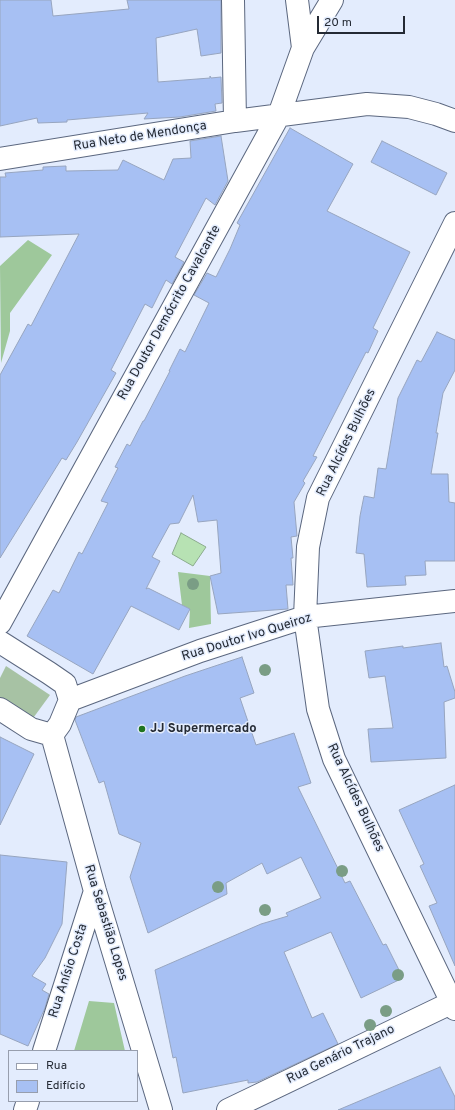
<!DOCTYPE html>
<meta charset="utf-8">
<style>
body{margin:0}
#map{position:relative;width:455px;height:1110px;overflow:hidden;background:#e3ecfd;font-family:Overpass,sans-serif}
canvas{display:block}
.legend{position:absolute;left:8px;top:1050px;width:130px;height:52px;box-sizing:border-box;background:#e3ecfd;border:1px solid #979ead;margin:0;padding:5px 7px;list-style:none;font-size:12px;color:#242a34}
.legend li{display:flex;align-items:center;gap:8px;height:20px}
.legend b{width:20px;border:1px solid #979ead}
.scale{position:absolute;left:317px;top:16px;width:88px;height:18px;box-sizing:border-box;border:2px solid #242a34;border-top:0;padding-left:5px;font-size:12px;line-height:14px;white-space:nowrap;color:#242a34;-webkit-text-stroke:3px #e3ecfd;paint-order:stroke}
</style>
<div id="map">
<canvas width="455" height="1110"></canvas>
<ul class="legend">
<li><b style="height:5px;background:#fff"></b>Rua</li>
<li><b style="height:11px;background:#a7c0f3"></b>Edifício</li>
</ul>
<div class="scale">20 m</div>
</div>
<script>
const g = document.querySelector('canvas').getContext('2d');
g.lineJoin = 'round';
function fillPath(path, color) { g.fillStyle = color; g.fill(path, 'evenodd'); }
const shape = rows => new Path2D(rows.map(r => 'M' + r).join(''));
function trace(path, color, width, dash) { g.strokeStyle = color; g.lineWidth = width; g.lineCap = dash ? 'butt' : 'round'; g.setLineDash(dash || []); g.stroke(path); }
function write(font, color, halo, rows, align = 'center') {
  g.font = font + ' Overpass,sans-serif'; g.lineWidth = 3; g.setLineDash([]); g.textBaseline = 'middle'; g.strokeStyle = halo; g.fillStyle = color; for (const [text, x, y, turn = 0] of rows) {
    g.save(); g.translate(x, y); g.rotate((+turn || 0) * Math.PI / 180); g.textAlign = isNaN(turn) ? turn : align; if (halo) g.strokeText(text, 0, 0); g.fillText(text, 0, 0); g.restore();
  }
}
fillPath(shape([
 [6,666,50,695,31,721,0,702,0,678]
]), '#a7c2a4');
fillPath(shape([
 [28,240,52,255,10,313,10,331,1,363,0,266],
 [178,572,210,576,211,624,189,628,190,609,182,605],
 [89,1001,114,1003,125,1051,74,1051]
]), '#9ec89b');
const water = shape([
 [181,533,206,547,193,566,172,554,181,533]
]);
fillPath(water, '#b7e2b3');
trace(water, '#8bab8d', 1);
const building = shape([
 [0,0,51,0,53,16,129,9,127,0,221,0,221,53,201,56,197,29,156,38,158,82,210,78,210,76,211,78,221,77,222,103,215,104,216,111,180,117,144,119,148,113,67,120,67,122,38,123,37,118,0,126,0,0],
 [290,128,353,164,327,211,410,252,373,328,378,331,368,353,366,352,313,456,317,457,303,481,305,483,294,502,297,536,291,537,293,558,291,558,293,585,286,585,288,609,218,614,210,576,221,573,217,520,198,522,193,495,179,523,170,524,152,557,160,561,146,589,148,588,190,609,179,630,131,606,93,674,27,636,53,590,59,593,79,552,82,554,108,503,101,501,118,468,115,467,127,444,130,446,143,421,144,421,170,371,169,371,180,349,185,352,209,303,194,295,207,273,216,277,230,249,240,225,237,223,290,128],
 [221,136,228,181,215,205,206,198,175,257,184,262,172,284,166,280,152,308,145,304,111,370,116,373,77,442,66,460,62,458,0,558,0,375,28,324,31,326,79,234,0,237,0,177,6,177,5,173,43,170,43,167,66,166,66,171,118,170,123,160,164,180,173,159,191,158,190,141,221,136],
 [382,141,447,173,436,195,371,162,382,141],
 [437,332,455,340,455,370,443,393,436,433,438,433,431,474,448,474,449,502,455,503,455,561,425,561,426,575,405,576,406,585,367,587,364,554,356,553,360,516,364,496,374,498,378,468,386,469,398,398,417,360,421,362,437,332],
 [441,643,444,667,447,666,455,692,455,698,444,702,446,758,371,762,368,729,393,728,385,676,369,678,365,651,403,646,403,648,441,643],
 [242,657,254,693,240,698,256,745,294,733,311,783,298,787,345,883,350,881,383,945,386,944,403,978,361,998,331,932,284,952,312,1018,323,1013,338,1044,257,1082,248,1083,248,1080,183,1093,176,1057,173,1058,155,970,261,924,288,916,286,913,321,898,301,857,267,874,262,863,226,883,227,894,148,933,130,877,141,843,119,834,104,781,99,783,75,720,76,717,185,676,242,657],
 [0,737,34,754,0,825,0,737],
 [455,785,455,966,429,906,437,903,420,866,424,864,399,810,455,785],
 [0,855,67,862,62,924,45,958,32,976,46,984,42,990,49,994,45,1008,28,1046,0,1034,0,855],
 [440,1067,455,1097,455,1110,338,1110,440,1067]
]);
fillPath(building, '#a7c0f3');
trace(building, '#97a5bf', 1);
const minor = shape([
 [233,0,235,121],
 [297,0,303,48],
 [0,159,235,121,367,104,409,107,436,114,455,121],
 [455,223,318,498,308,547,305,617,318,709,334,759,455,1009],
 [0,623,279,115,303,48,332,0],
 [0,642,49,673,65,684,70,700,60,724,52,735,31,729,0,709],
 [70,700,200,651,305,617,455,601],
 [52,735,95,891,161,1110],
 [44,1051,95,891],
 [25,1110,28,1101],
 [228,1110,455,1001]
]);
trace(minor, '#5b677f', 24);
trace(minor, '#fff', 22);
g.fillStyle = '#7a9d85';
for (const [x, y] of [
 [193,584],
 [265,670],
 [342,871],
 [218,887],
 [265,910],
 [398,975],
 [386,1011],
 [370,1025]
]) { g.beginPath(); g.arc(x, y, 6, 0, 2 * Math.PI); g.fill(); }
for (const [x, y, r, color] of [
 [142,729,4,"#20741f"]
]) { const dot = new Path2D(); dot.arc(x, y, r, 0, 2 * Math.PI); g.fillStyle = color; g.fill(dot); trace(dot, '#e3ecfd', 1.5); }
write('13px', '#242a34', '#e3ecfd', [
 ["Rua Neto de Mendonça",140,137,-9],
 ["Rua Doutor Demócrito Cavalcante",170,313,-61],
 ["Rua Alcídes Bulhões",347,443,-64],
 ["Rua Doutor Ivo Queiroz",247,638,-17],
 ["Rua Alcídes Bulhões",355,798,65],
 ["Rua Sebastião Lopes",105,923,73],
 ["Rua Anísio Costa",69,971,-72],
 ["Rua Genário Trajano",341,1055,-26]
]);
write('bold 13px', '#242a34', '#e3ecfd', [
 ["JJ Supermercado",150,729]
], 'left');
</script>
